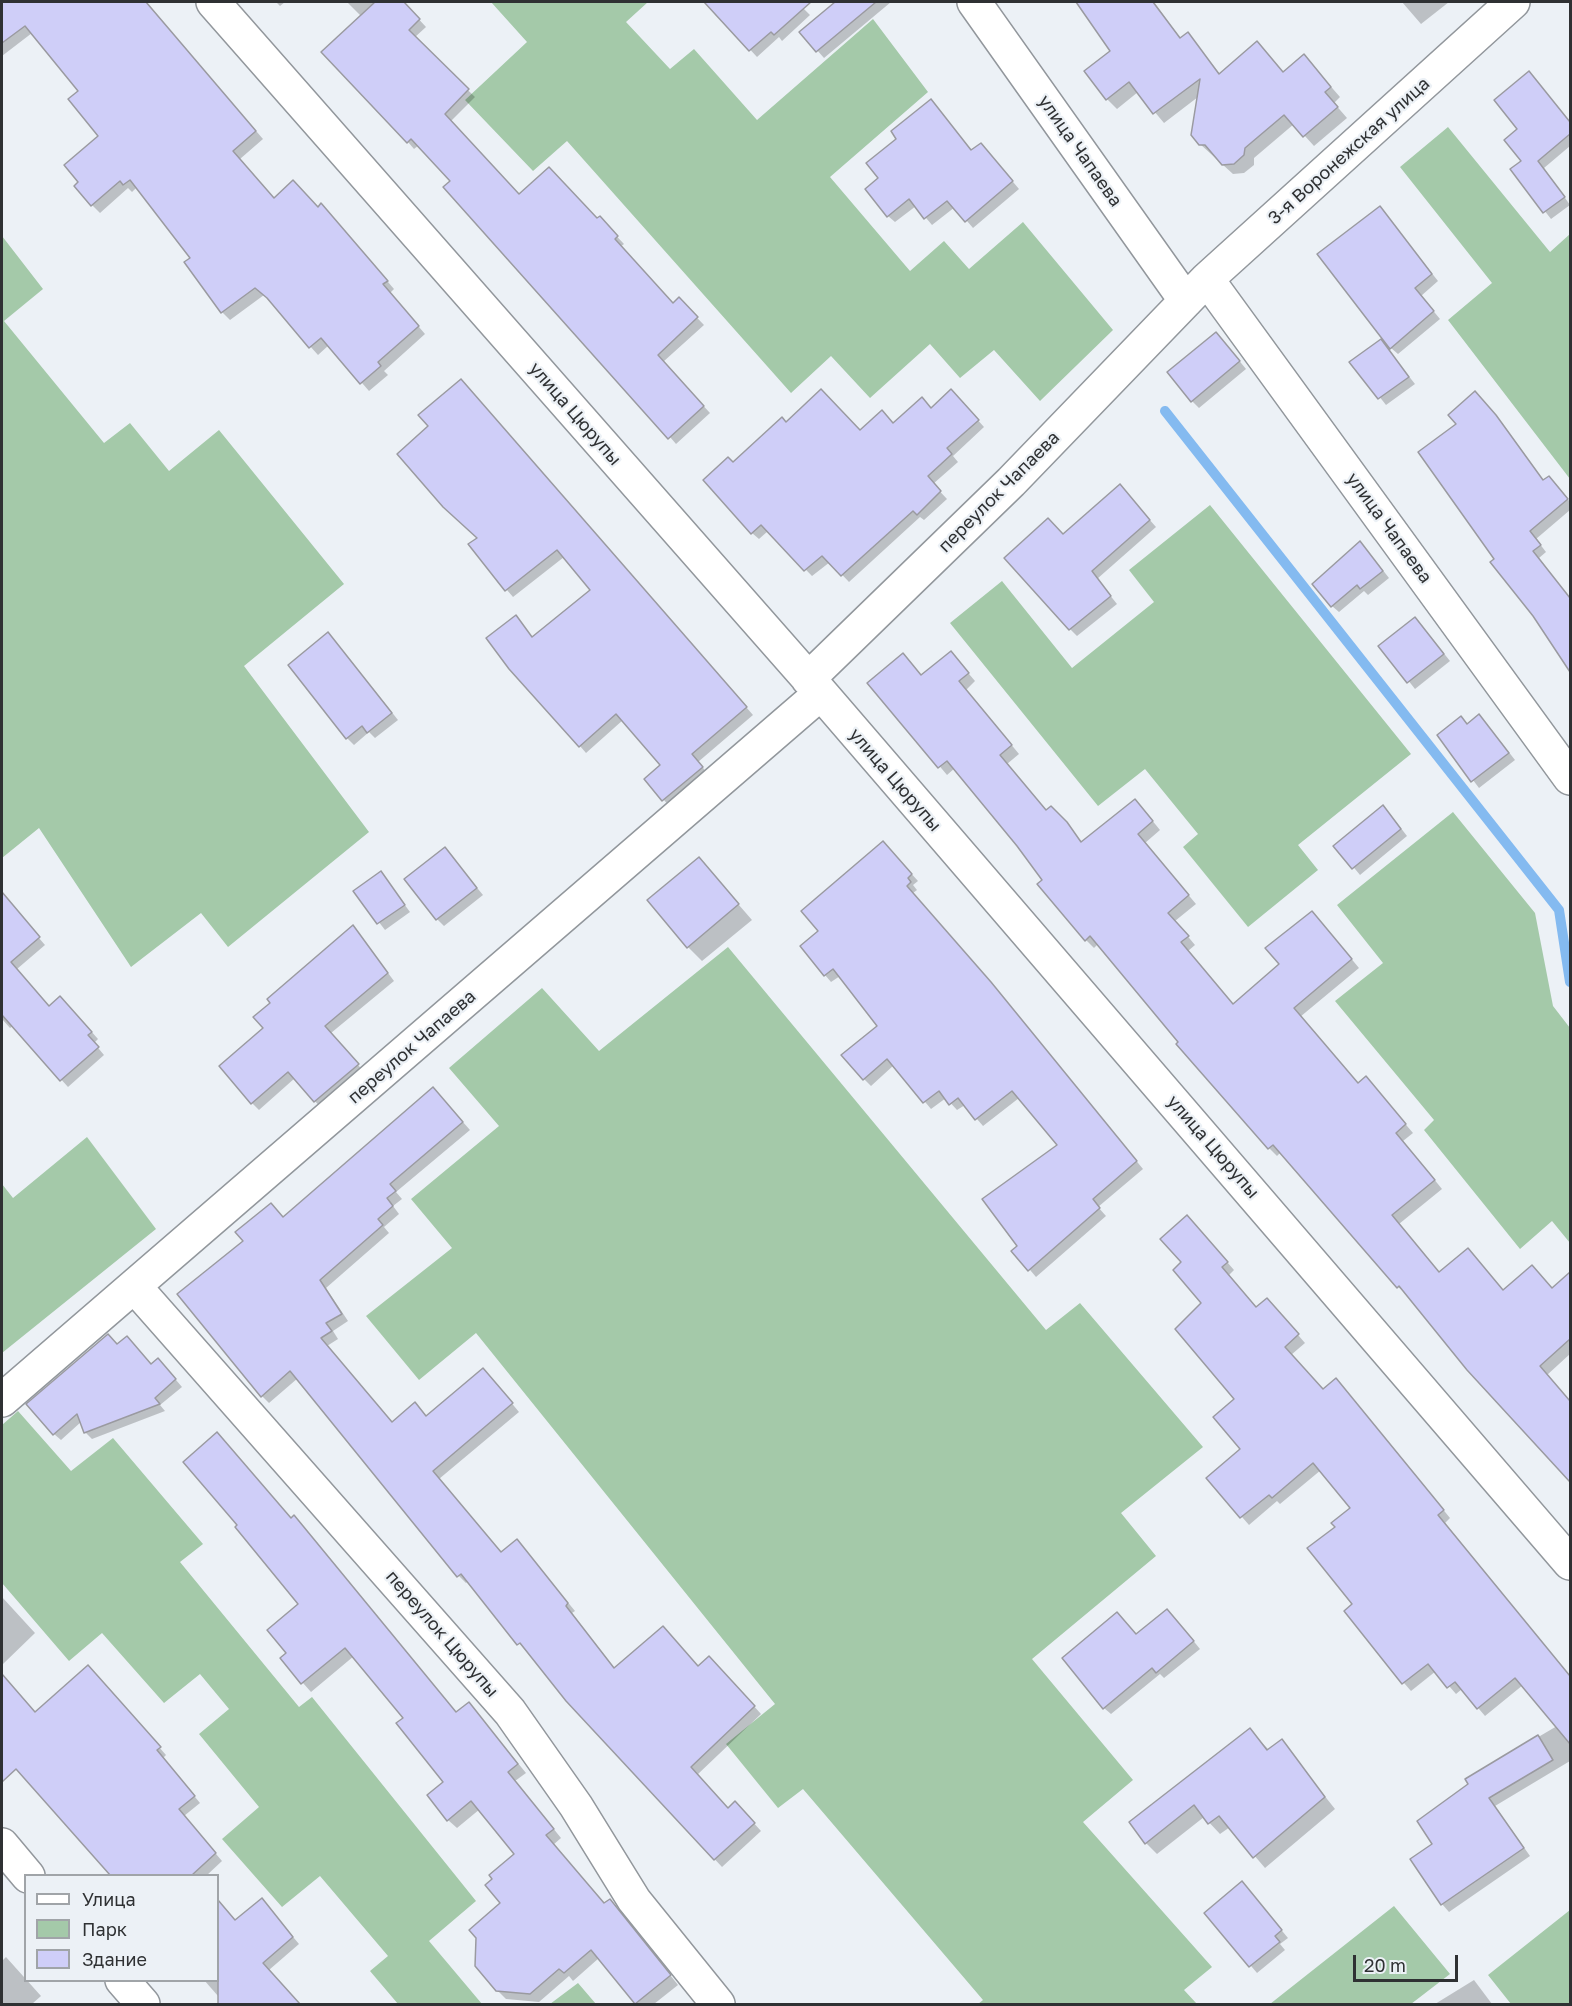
<!DOCTYPE html>
<meta charset="utf-8">
<style>
body{margin:0}
#map{position:relative;width:1572px;height:2006px;overflow:hidden;background:#ecf1f6;font-family:"Golos Text",sans-serif}
canvas{display:block}
.frame{position:absolute;inset:0;border:3px solid #2f3133;pointer-events:none}
.legend{position:absolute;left:24px;top:1874px;width:195px;height:108px;box-sizing:border-box;background:#ecf1f6;border:2px solid #a0a4a8;margin:0;padding:8px 10px;list-style:none;font-size:18px;color:#2f3133}
.legend li{display:flex;align-items:center;gap:12px;height:30px}
.legend b{width:30px;border:2px solid #a0a4a8}
.scale{position:absolute;left:1353px;top:1955px;width:105px;height:27px;box-sizing:border-box;border:3px solid #2f3133;border-top:0;padding-left:8px;font-size:18px;line-height:21px;white-space:nowrap;color:#2f3133;-webkit-text-stroke:4px #ecf1f6;paint-order:stroke}
</style>
<div id="map">
<canvas width="1572" height="2006"></canvas>
<div class="frame"></div>
<ul class="legend">
<li><b style="height:8px;background:#fff"></b>Улица</li>
<li><b style="height:16px;background:#a4c9a9"></b>Парк</li>
<li><b style="height:16px;background:#cfcef8"></b>Здание</li>
</ul>
<div class="scale">20 m</div>
</div>
<script>
const g = document.querySelector('canvas').getContext('2d');
g.lineJoin = 'round';
function fillPath(path, color) { g.fillStyle = color; g.fill(path, 'evenodd'); }
const shape = rows => new Path2D(rows.map(r => 'M' + r).join(''));
function trace(path, color, width, dash) { g.strokeStyle = color; g.lineWidth = width; g.lineCap = dash ? 'butt' : 'round'; g.setLineDash(dash || []); g.stroke(path); }
function write(font, color, halo, rows, align = 'center') {
  g.font = font + ' "Golos Text",sans-serif'; g.lineWidth = 4.5; g.setLineDash([]); g.textBaseline = 'middle'; g.strokeStyle = halo; g.fillStyle = color; for (const [text, x, y, turn = 0] of rows) {
    g.save(); g.translate(x, y); g.rotate((+turn || 0) * Math.PI / 180); g.textAlign = isNaN(turn) ? turn : align; if (halo) g.strokeText(text, 0, 0); g.fillText(text, 0, 0); g.restore();
  }
}
fillPath(shape([
 [491,2,648,2,626,22,670,69,694,49,757,120,873,19,928,92,830,177,910,271,944,241,969,269,1023,222,1113,330,1040,401,994,350,960,378,930,344,870,398,831,356,791,393,567,141,533,171,465,100,527,42],
 [1448,127,1550,252,1570,234,1570,479,1448,320,1492,283,1400,167],
 [2,236,43,289,4,321,104,443,130,423,169,471,219,430,344,584,244,666,369,832,228,947,201,913,131,967,39,828,2,858],
 [1210,505,1411,754,1298,845,1318,870,1248,927,1183,847,1198,834,1145,769,1098,806,950,623,1002,581,1072,668,1154,602,1129,570],
 [1453,812,1535,913,1553,1006,1570,1028,1570,1243,1552,1221,1520,1249,1424,1130,1434,1120,1335,1001,1383,963,1337,905],
 [728,947,1046,1330,1080,1303,1203,1447,1121,1513,1156,1556,1032,1659,1133,1780,1083,1822,1212,1967,1184,1990,1197,2004,978,2004,983,2000,803,1789,778,1808,726,1744,775,1704,476,1333,419,1380,366,1316,452,1248,411,1199,499,1126,449,1068,542,988,599,1051],
 [87,1137,156,1229,2,1353,2,1184,13,1198],
 [18,1411,71,1471,113,1438,203,1544,180,1562,299,1707,312,1697,476,1901,429,1941,482,2004,398,2004,370,1971,388,1956,320,1876,282,1907,222,1839,259,1807,199,1734,229,1709,200,1674,164,1703,102,1633,69,1661,2,1583,2,1425],
 [1394,1906,1450,1974,1411,2004,1270,2004],
 [1570,1910,1570,2004,1511,2004,1488,1975],
 [578,1983,596,2004,550,2004]
]), '#a4c9a9');
fillPath(shape([
 [2,2,145,2,263,139,240,159,275,200,318,208,329,213,394,289,390,293,425,334,384,371,388,375,369,391,329,345,318,355,264,295,230,320,222,312,192,258,137,187,132,192,128,188,100,213,92,205,80,182,100,136,80,91,32,33,2,56],
 [276,2,285,2,280,6],
 [347,2,403,2,426,27,414,38,475,97,451,121,520,196,606,225,624,244,620,247,673,305,679,299,704,325,663,362,710,413,676,444,452,181,419,145,414,149,408,142,361,16],
 [706,2,797,2,810,15,782,41,779,37,757,57],
 [838,2,891,2,824,58,801,32],
 [1078,2,1154,2,1181,39,1188,34,1220,74,1284,73,1313,66,1340,97,1334,103,1347,118,1314,146,1294,124,1254,158,1254,165,1244,173,1233,174,1200,144,1198,97,1164,123,1138,92,1117,109,1107,99,1112,52],
 [1402,2,1449,2,1421,24],
 [1535,80,1570,123,1570,146,1544,168,1570,205,1551,219,1512,169,1523,161,1519,129],
 [938,108,972,151,987,151,1019,189,973,228,955,207,932,225,916,206,895,222,888,216,880,179,899,139],
 [1380,208,1438,281,1421,296,1440,319,1398,354,1391,348],
 [1223,341,1246,369,1199,408,1192,401],
 [1381,341,1415,384,1386,405,1352,362],
 [468,387,753,715,698,762,709,775,670,807,646,779,662,765,623,720,586,753,580,746,522,624,533,639,592,591,564,557,513,597,507,590,479,538,430,426],
 [958,398,984,427,953,456,958,462,933,484,947,499,924,520,920,517,849,582,830,562,812,576,768,531,759,539,752,533,733,464,786,424,860,432,894,424],
 [1481,400,1503,424,1544,481,1555,484,1570,502,1570,510,1536,539,1546,552,1539,558,1570,599,1570,669,1496,559,1458,424],
 [1126,493,1156,527,1097,579,1117,604,1077,636,1070,629,1063,536],
 [1367,550,1389,578,1368,595,1364,591,1339,612,1332,606],
 [1422,626,1450,661,1415,689,1381,646],
 [335,641,398,720,375,738,369,732,354,745,347,738],
 [958,661,975,681,966,690,1019,754,1007,764,1046,811,1051,808,1083,843,1142,808,1160,830,1145,843,1196,904,1175,921,1195,945,1188,951,1233,1005,1281,964,1320,921,1359,968,1300,1017,1358,1085,1373,1086,1413,1133,1403,1141,1442,1189,1399,1224,1440,1273,1503,1291,1540,1275,1570,1310,1570,1354,1547,1375,1570,1402,1570,1480,1468,1369,1407,1294,1398,1287,1281,1152,1277,1156,1269,1148,1098,944,1094,948,1086,940,1039,884,1044,880,955,768,947,775,870,683,921,677],
 [1486,723,1515,760,1479,788,1439,735,1468,725],
 [1390,814,1407,836,1360,875,1336,846],
 [890,850,918,881,913,885,917,890,913,893,997,991,1143,1169,1098,1207,1106,1216,1036,1277,1014,1251,1019,1246,1059,1145,1019,1098,983,1126,965,1105,957,1110,946,1098,931,1109,894,1065,871,1086,864,1079,879,1026,840,976,831,982,825,975,820,931],
 [451,856,483,895,444,926,437,919],
 [699,859,752,920,702,961,688,947],
 [381,873,410,912,385,930,355,891],
 [7,901,45,945,17,969,49,1007,67,1004,98,1039,94,1043,104,1055,68,1087,13,1026,10,1028,2,1019,2,906],
 [359,934,394,981,331,1033,364,1072,321,1108,295,1078,259,1110,252,1103],
 [440,1096,470,1130,396,1192,402,1199,393,1206,399,1214,384,1227,389,1233,326,1288,348,1321,333,1331,338,1339,327,1346,393,1424,422,1412,427,1417,490,1377,519,1412,439,1479,501,1554,524,1549,575,1611,572,1613,615,1669,717,1665,761,1714,697,1775,728,1809,742,1810,761,1831,722,1867,567,1701,468,1581,466,1583,459,1576,298,1378,269,1403,262,1396,283,1219],
 [1194,1224,1234,1270,1229,1275,1257,1308,1274,1307,1305,1343,1291,1355,1323,1391,1344,1388,1450,1518,1445,1523,1570,1676,1570,1761,1495,1806,1530,1856,1449,1912,1442,1904,1434,1844,1470,1784,1467,1779,1557,1726,1523,1685,1485,1716,1462,1689,1456,1694,1436,1671,1411,1691,1404,1683,1346,1611,1354,1605,1337,1527,1352,1509,1321,1470,1280,1504,1277,1501,1249,1525,1208,1478,1243,1449,1236,1399,1203,1303,1183,1263],
 [118,1346,151,1366,165,1367,182,1387,160,1405,165,1411,92,1439,85,1432,81,1422,61,1440,54,1434],
 [2,1597,35,1633,2,1665],
 [300,1605,457,1714,477,1713,526,1773,515,1781,561,1838,553,1845,605,1905,610,1901,618,1909,678,1985,654,2004,637,2004,599,1958,573,1981,569,1976,539,2002,506,1999,497,1990,502,1904,516,1854,480,1809,457,1828,448,1820,445,1782,405,1718,354,1656,311,1692,303,1683,282,1658,288,1653],
 [1174,1617,1200,1649,1164,1678,1160,1674,1111,1714,1104,1708,1137,1636],
 [95,1674,166,1755,163,1758,200,1803,184,1816,222,1861,206,1876,111,1876,5,1755,8,1753,2,1746,2,1675,36,1713],
 [1250,1730,1269,1750,1281,1741,1335,1809,1265,1868,1230,1827,1220,1834,1204,1817,1157,1854,1146,1843],
 [1248,1890,1288,1938,1280,1944,1285,1950,1257,1973,1206,1913],
 [218,1902,235,1922,268,1907,299,1944,269,1970,299,2004,225,2004,204,1980,218,1980],
 [6,1957,41,1996,32,2004,2,2004,2,1961],
 [1474,1980,1492,2004,1435,2004]
]), '#0003');
trace(shape([
 [1165,411,1559,910,1570,982]
]), '#84baf0', 10);
const building = shape([
 [2,2,146,2,256,131,233,151,274,198,293,180,318,207,321,203,388,281,383,284,419,326,378,362,381,366,360,384,321,338,309,348,267,298,255,288,221,313,184,262,190,258,130,180,123,185,120,181,91,206,74,186,78,182,64,165,98,136,68,99,78,91,25,26,2,43,2,2],
 [375,2,404,2,420,19,409,30,469,89,445,114,519,194,549,167,597,218,600,216,618,236,615,239,673,303,679,297,698,317,658,355,704,406,668,439,443,187,450,181,411,139,407,143,321,52,375,2],
 [704,2,811,2,774,35,771,32,749,51,704,2],
 [835,2,876,2,816,52,799,32,835,2],
 [1076,2,1153,2,1180,38,1188,32,1219,74,1257,41,1283,72,1304,54,1331,87,1325,92,1338,107,1303,137,1284,115,1245,148,1244,155,1234,164,1222,165,1205,145,1199,145,1191,135,1200,79,1153,114,1129,82,1106,100,1084,71,1110,51,1076,2],
 [1529,71,1570,122,1570,134,1538,161,1565,197,1543,213,1510,169,1521,161,1504,140,1517,129,1494,100,1529,71],
 [931,99,971,150,981,143,1013,181,965,222,947,201,924,219,909,199,887,217,865,189,878,178,866,163,896,139,891,131,931,99],
 [1380,206,1432,274,1415,288,1434,311,1390,349,1317,254,1380,206],
 [1216,332,1240,361,1191,402,1167,372,1216,332],
 [1381,339,1409,377,1378,399,1349,362,1381,339],
 [461,379,747,707,692,754,703,767,662,801,644,779,660,765,616,714,579,747,509,669,486,638,516,615,532,637,590,590,557,550,505,591,468,544,477,538,443,507,397,454,428,426,418,415,461,379],
 [821,389,860,430,882,410,893,423,922,397,931,408,951,389,979,420,947,448,952,454,928,476,941,491,917,515,913,511,841,576,822,556,804,571,761,525,751,534,703,480,728,457,733,462,782,417,786,422,821,389],
 [1475,391,1496,415,1543,480,1549,476,1568,499,1530,531,1541,545,1533,551,1570,598,1570,672,1533,616,1490,562,1494,559,1418,452,1456,424,1448,415,1475,391],
 [1120,484,1150,520,1092,571,1111,596,1069,630,1004,558,1048,518,1063,534,1120,484],
 [1360,541,1383,571,1360,589,1357,585,1331,607,1312,584,1360,541],
 [1415,617,1444,654,1407,683,1378,646,1415,617],
 [328,632,392,713,367,733,362,726,346,739,288,665,328,632],
 [951,651,969,673,959,681,1012,745,1000,755,1046,810,1051,806,1067,822,1081,842,1135,799,1153,821,1138,834,1189,895,1168,913,1189,936,1181,942,1233,1004,1279,964,1265,948,1312,911,1352,959,1294,1008,1358,1083,1366,1076,1406,1124,1396,1133,1435,1180,1392,1215,1439,1272,1468,1248,1503,1290,1532,1265,1552,1288,1570,1272,1570,1339,1540,1366,1570,1401,1570,1482,1467,1370,1399,1286,1397,1288,1273,1145,1268,1149,1176,1044,1178,1042,1090,936,1085,941,1037,884,1042,880,1017,846,947,761,938,768,867,683,903,653,921,675,951,651],
 [1479,714,1509,753,1471,782,1437,735,1461,716,1467,724,1479,714],
 [1383,805,1401,829,1352,869,1333,846,1383,805],
 [883,841,912,874,908,878,911,882,907,886,991,982,1137,1161,1093,1199,1100,1208,1028,1271,1011,1251,1017,1246,982,1199,1057,1145,1012,1091,975,1120,958,1098,949,1105,939,1091,923,1103,887,1059,863,1080,841,1055,877,1026,833,969,824,976,800,946,818,931,801,911,883,841],
 [445,847,477,888,436,920,404,879,445,847],
 [699,857,739,904,687,948,647,900,699,857],
 [381,871,405,905,377,924,353,891,381,871],
 [2,892,40,937,11,962,49,1006,60,996,92,1032,88,1035,99,1047,60,1081,2,1015,2,892],
 [353,925,388,973,325,1026,359,1064,314,1102,288,1072,251,1104,219,1066,263,1028,253,1017,270,1003,267,999,353,925],
 [433,1087,463,1122,390,1184,396,1191,387,1198,393,1206,378,1219,383,1225,320,1280,342,1314,326,1323,332,1331,321,1338,392,1422,415,1402,426,1416,483,1368,513,1403,433,1471,501,1552,517,1539,568,1603,566,1606,614,1668,663,1626,698,1666,709,1656,755,1706,691,1767,728,1808,735,1801,755,1823,714,1860,566,1701,520,1643,517,1645,461,1574,457,1577,290,1371,261,1397,177,1294,243,1241,235,1232,271,1203,283,1217,433,1087],
 [1187,1215,1228,1262,1222,1267,1256,1307,1267,1298,1299,1334,1285,1347,1323,1389,1336,1378,1444,1510,1438,1515,1570,1676,1570,1744,1515,1678,1477,1709,1455,1682,1447,1688,1428,1664,1402,1684,1344,1611,1352,1604,1307,1548,1335,1527,1331,1523,1350,1508,1313,1463,1272,1498,1269,1495,1240,1518,1206,1478,1240,1449,1213,1417,1234,1399,1175,1329,1201,1303,1173,1270,1181,1262,1160,1239,1187,1215],
 [108,1334,117,1344,127,1336,151,1364,158,1358,176,1379,155,1398,160,1404,84,1433,77,1414,53,1435,26,1404,108,1334],
 [217,1432,291,1518,294,1515,456,1712,469,1702,518,1764,508,1772,554,1829,546,1835,604,1903,610,1899,671,1975,635,2004,591,1950,564,1973,559,1969,530,1994,496,1991,475,1966,476,1938,469,1930,500,1903,485,1885,492,1879,489,1875,514,1854,471,1801,447,1821,427,1795,443,1782,396,1723,403,1718,345,1648,301,1684,280,1658,286,1653,267,1630,298,1604,235,1527,237,1525,183,1462,217,1432],
 [1167,1609,1194,1641,1156,1673,1152,1668,1103,1709,1062,1658,1117,1612,1136,1634,1167,1609],
 [88,1665,161,1747,157,1750,195,1796,179,1809,216,1853,192,1875,110,1875,16,1769,2,1782,2,1674,35,1712,88,1665],
 [1250,1728,1267,1750,1282,1739,1325,1797,1253,1858,1219,1816,1208,1824,1194,1805,1145,1844,1129,1822,1250,1728],
 [1538,1735,1553,1760,1489,1798,1524,1848,1441,1905,1410,1859,1432,1844,1417,1821,1468,1784,1465,1779,1538,1735],
 [1242,1881,1282,1930,1275,1936,1280,1942,1249,1967,1204,1913,1242,1881],
 [262,1898,293,1937,263,1963,300,2004,218,2004,218,1900,235,1920,262,1898]
]);
fillPath(building, '#cfcef8');
trace(building, '#9a9aa0', 1.5);
const minor = shape([
 [213,2,821,693,1570,1563],
 [974,2,1186,301],
 [1207,279,1570,778],
 [808,679,1011,482,1207,279,1513,2],
 [135,1287,510,1712,576,1806,634,1900,718,2004],
 [2,1400,821,693],
 [2,1845,28,1876],
 [122,1980,143,2004]
]);
trace(minor, '#92979c', 36);
trace(minor, '#fff', 33);
write('18px', '#2f3133', '#ecf1f6', [
 ["улица Чапаева",1080,151,55],
 ["3-я Воронежская улица",1349,151,-42],
 ["улица Цюрупы",575,414,49],
 ["переулок Чапаева",999,492,-45],
 ["улица Чапаева",1389,528,54],
 ["улица Цюрупы",895,780,49],
 ["переулок Чапаева",412,1047,-41],
 ["улица Цюрупы",1213,1147,49],
 ["переулок Цюрупы",442,1634,49]
]);
</script>
